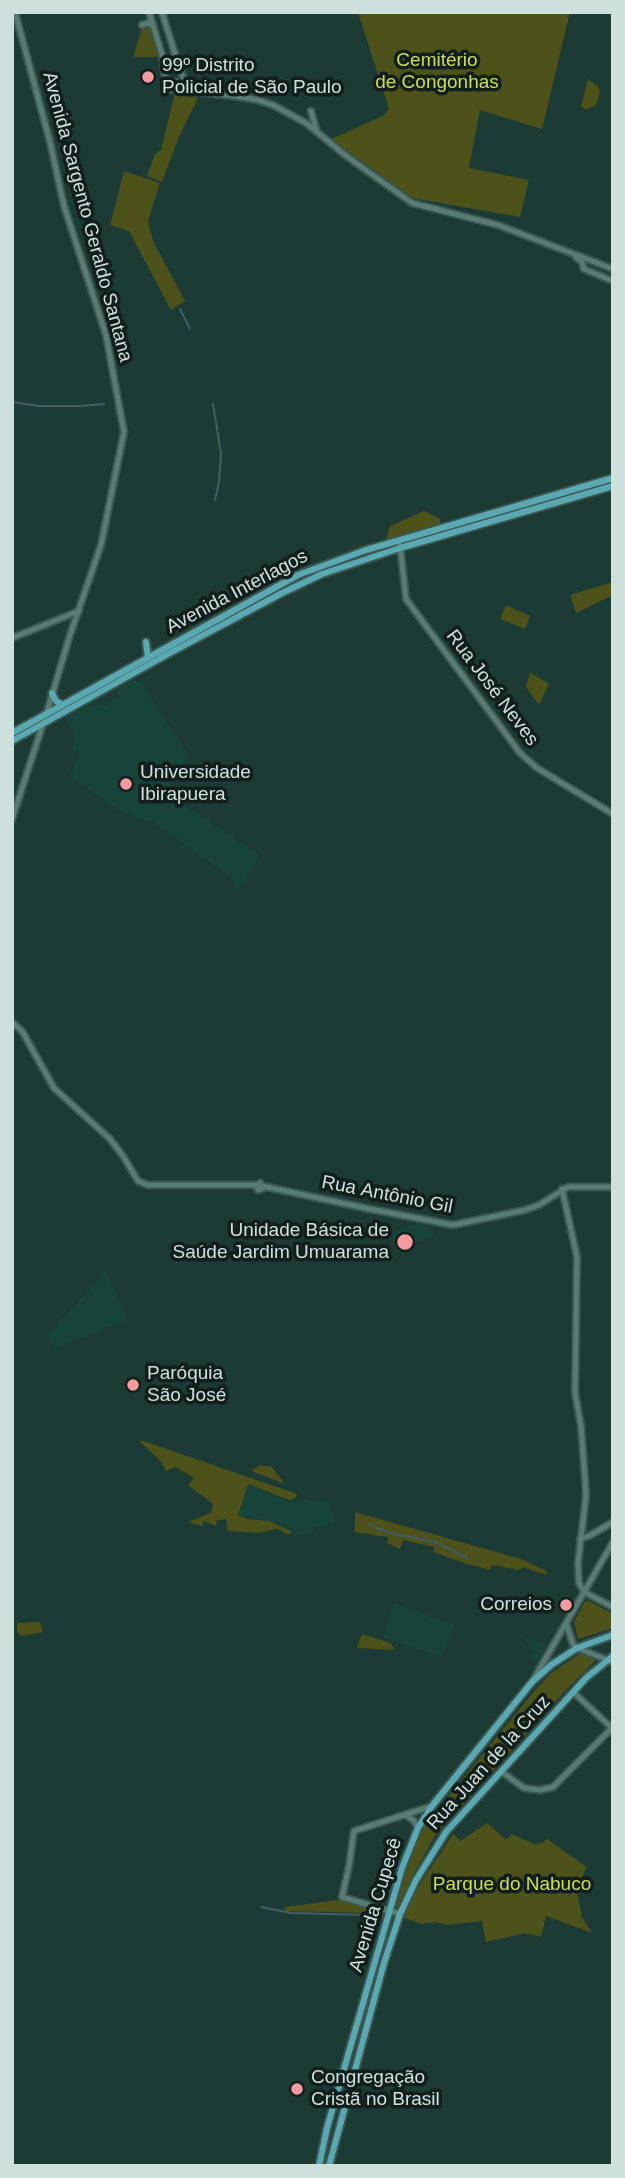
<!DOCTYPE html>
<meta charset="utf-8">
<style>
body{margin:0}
#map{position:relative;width:625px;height:2178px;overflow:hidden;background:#1c3b35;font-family:Arial,sans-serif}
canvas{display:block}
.frame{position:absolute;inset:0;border:14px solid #cee0db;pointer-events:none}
</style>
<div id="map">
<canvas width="625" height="2178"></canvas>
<div class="frame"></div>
</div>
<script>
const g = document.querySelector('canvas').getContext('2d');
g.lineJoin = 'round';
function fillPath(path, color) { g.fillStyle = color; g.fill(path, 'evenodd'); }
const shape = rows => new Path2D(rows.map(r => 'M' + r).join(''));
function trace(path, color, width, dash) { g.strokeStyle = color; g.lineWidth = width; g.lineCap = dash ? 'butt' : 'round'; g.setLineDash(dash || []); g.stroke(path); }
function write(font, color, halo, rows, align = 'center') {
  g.font = font + ' Arial,sans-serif'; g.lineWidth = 7; g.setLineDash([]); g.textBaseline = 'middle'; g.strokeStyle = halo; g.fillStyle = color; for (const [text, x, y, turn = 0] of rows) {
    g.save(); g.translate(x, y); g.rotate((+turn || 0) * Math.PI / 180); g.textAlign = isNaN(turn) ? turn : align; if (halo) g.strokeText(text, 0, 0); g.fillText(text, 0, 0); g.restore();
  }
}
fillPath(shape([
 [134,679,142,683,189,756,165,792,258,854,259,858,238,890,232,885,235,881,220,869,152,822,125,814,70,776,80,753,72,749,75,735,65,718,86,706,106,705,118,697,116,689],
 [418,1223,431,1226,434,1235,398,1250,392,1232],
 [106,1271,127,1319,54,1349,47,1336],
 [248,1484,290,1504,302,1499,330,1503,335,1522,315,1528,314,1532,294,1537,295,1530,269,1521,237,1515],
 [393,1603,454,1625,442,1657,384,1638],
 [527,1638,547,1645,538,1661,530,1658,535,1651,530,1649,531,1644,525,1642]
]), '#19443c');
fillPath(shape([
 [358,12,570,12,542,129,480,110,469,168,529,180,520,217,412,198,331,139,383,116,389,109],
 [143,25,149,26,158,57,133,57],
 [588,79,598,87,600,93,596,105,586,110,581,106],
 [175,93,198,98,178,139,162,182,147,176,155,154,161,150],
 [124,171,160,183,148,221,153,241,185,301,171,310,129,231,110,225],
 [424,511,440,519,440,527,385,543,390,526],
 [613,582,613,595,576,613,570,595],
 [506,605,530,616,525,629,500,619],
 [530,672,549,684,539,705,526,687],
 [141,1440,297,1494,295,1498,289,1500,248,1484,238,1515,247,1519,269,1521,291,1531,291,1534,286,1534,281,1530,275,1529,259,1533,228,1531,226,1519,217,1520,216,1526,204,1521,202,1526,188,1522,211,1513,213,1504,188,1485,194,1478,176,1467,166,1471,161,1461,140,1442],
 [260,1465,272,1467,285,1484,251,1471],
 [355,1512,521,1559,547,1571,546,1575,523,1567,519,1570,493,1565,490,1570,467,1564,433,1552,434,1547,403,1540,400,1549,387,1543,388,1537,355,1532],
 [585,1601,589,1601,613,1614,613,1628,578,1639,574,1622],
 [40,1622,43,1632,21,1636,17,1632,17,1623],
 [362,1634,391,1643,394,1650,357,1648],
 [581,1653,596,1660,566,1690,435,1836,415,1871,398,1907,395,1908,409,1863,424,1826,535,1690,550,1674],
 [487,1823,506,1840,512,1834,534,1844,542,1843,547,1839,587,1867,581,1879,577,1891,582,1917,592,1933,546,1916,541,1937,526,1933,486,1942,482,1921,448,1925,435,1922,422,1924,404,1918,411,1898,451,1837,453,1833,460,1841],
 [337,1900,387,1912,385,1918,369,1913,285,1911,285,1907]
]), '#4c5219');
trace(shape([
 [180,309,190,329],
 [12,402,39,406,80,406,104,404],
 [213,404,221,454,219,482,215,500],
 [369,1524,376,1528,399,1535,436,1542,467,1558],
 [261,1907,291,1913,370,1915]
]), '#435c68', 2);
const tertiary = shape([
 [15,12,50,142,64,206,106,335,124,432,101,545,70,635,46,715],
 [400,545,406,599,520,753,537,768,613,814],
 [12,638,79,611],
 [12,1022,22,1031,54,1088,110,1139,123,1156,138,1181,148,1185,256,1185],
 [260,1183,263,1188,258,1190,256,1186,260,1183],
 [262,1186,370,1209,453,1225,525,1210,539,1205,568,1187,613,1187],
 [562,1189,577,1257,575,1393,581,1426,585,1479,586,1496,578,1563,579,1583,584,1592],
 [580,1539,589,1536,613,1522],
 [584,1592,613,1607],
 [566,1623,573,1644,577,1648,613,1662],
 [532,1682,613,1542],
 [573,1692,612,1728],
 [406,1815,414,1821,418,1828],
 [400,1914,342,1897,349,1866,354,1831,432,1806]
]);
const secondary = shape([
 [149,12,162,55,167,89,235,96,258,100,273,105,306,123,345,155,412,203,498,225,613,269],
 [162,12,180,70,190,91],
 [142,25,147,23,153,25],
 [166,82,177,82,186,86],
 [311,111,317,132],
 [576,257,582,262,584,269,613,281],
 [12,819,43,724],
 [502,1772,524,1788,540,1790,553,1787,613,1727]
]);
const primary = shape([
 [146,642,148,658],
 [52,693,56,701,63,705],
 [12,733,298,575,366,550,613,478],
 [12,741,168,654,282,593,322,574,400,548,613,486],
 [319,2166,327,2128,402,1868,418,1828,432,1806,532,1682,551,1665,577,1648,613,1635],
 [329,2166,384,1963,400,1914,416,1880,446,1832,586,1678,613,1656]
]);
trace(tertiary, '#3b5752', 9);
trace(secondary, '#3b5752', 9);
trace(primary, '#3b5752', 10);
trace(tertiary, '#5a7b74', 5);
trace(secondary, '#5a7b74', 5);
trace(primary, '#59a8b2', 6);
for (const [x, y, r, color] of [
 [148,77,7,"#f49b9f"],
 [126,784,7,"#f49b9f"],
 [405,1242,9,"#f49b9f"],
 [133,1385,7,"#f49b9f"],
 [566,1605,7,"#f49b9f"],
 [297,2089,7,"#f49b9f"]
]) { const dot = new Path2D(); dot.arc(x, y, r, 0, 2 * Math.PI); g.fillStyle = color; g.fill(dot); trace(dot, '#121f1c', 2.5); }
write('19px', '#cfdc58', '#121f1c', [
 ["Cemitério",437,61],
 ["de Congonhas",437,83],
 ["Parque do Nabuco",512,1885]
]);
write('19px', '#cee0db', '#121f1c', [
 ["99º Distrito",162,66],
 ["Policial de São Paulo",162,88],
 ["Universidade",140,773],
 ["Ibirapuera",140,795],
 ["Unidade Básica de",389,1231,"right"],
 ["Saúde Jardim Umuarama",389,1253,"right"],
 ["Paróquia",147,1374],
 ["São José",147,1396],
 ["Correios",552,1605,"right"],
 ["Congregação",311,2078],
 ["Cristã no Brasil",311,2100]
], 'left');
write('19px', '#cee0db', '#121f1c', [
 ["Avenida Sargento Geraldo Santana",87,217,75],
 ["Avenida Interlagos",237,592,-28],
 ["Rua José Neves",492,688,53],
 ["Rua Antônio Gil",387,1195,11],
 ["Rua Juan de la Cruz",489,1763,-48],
 ["Avenida Cupecê",376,1905,-73]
]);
</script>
